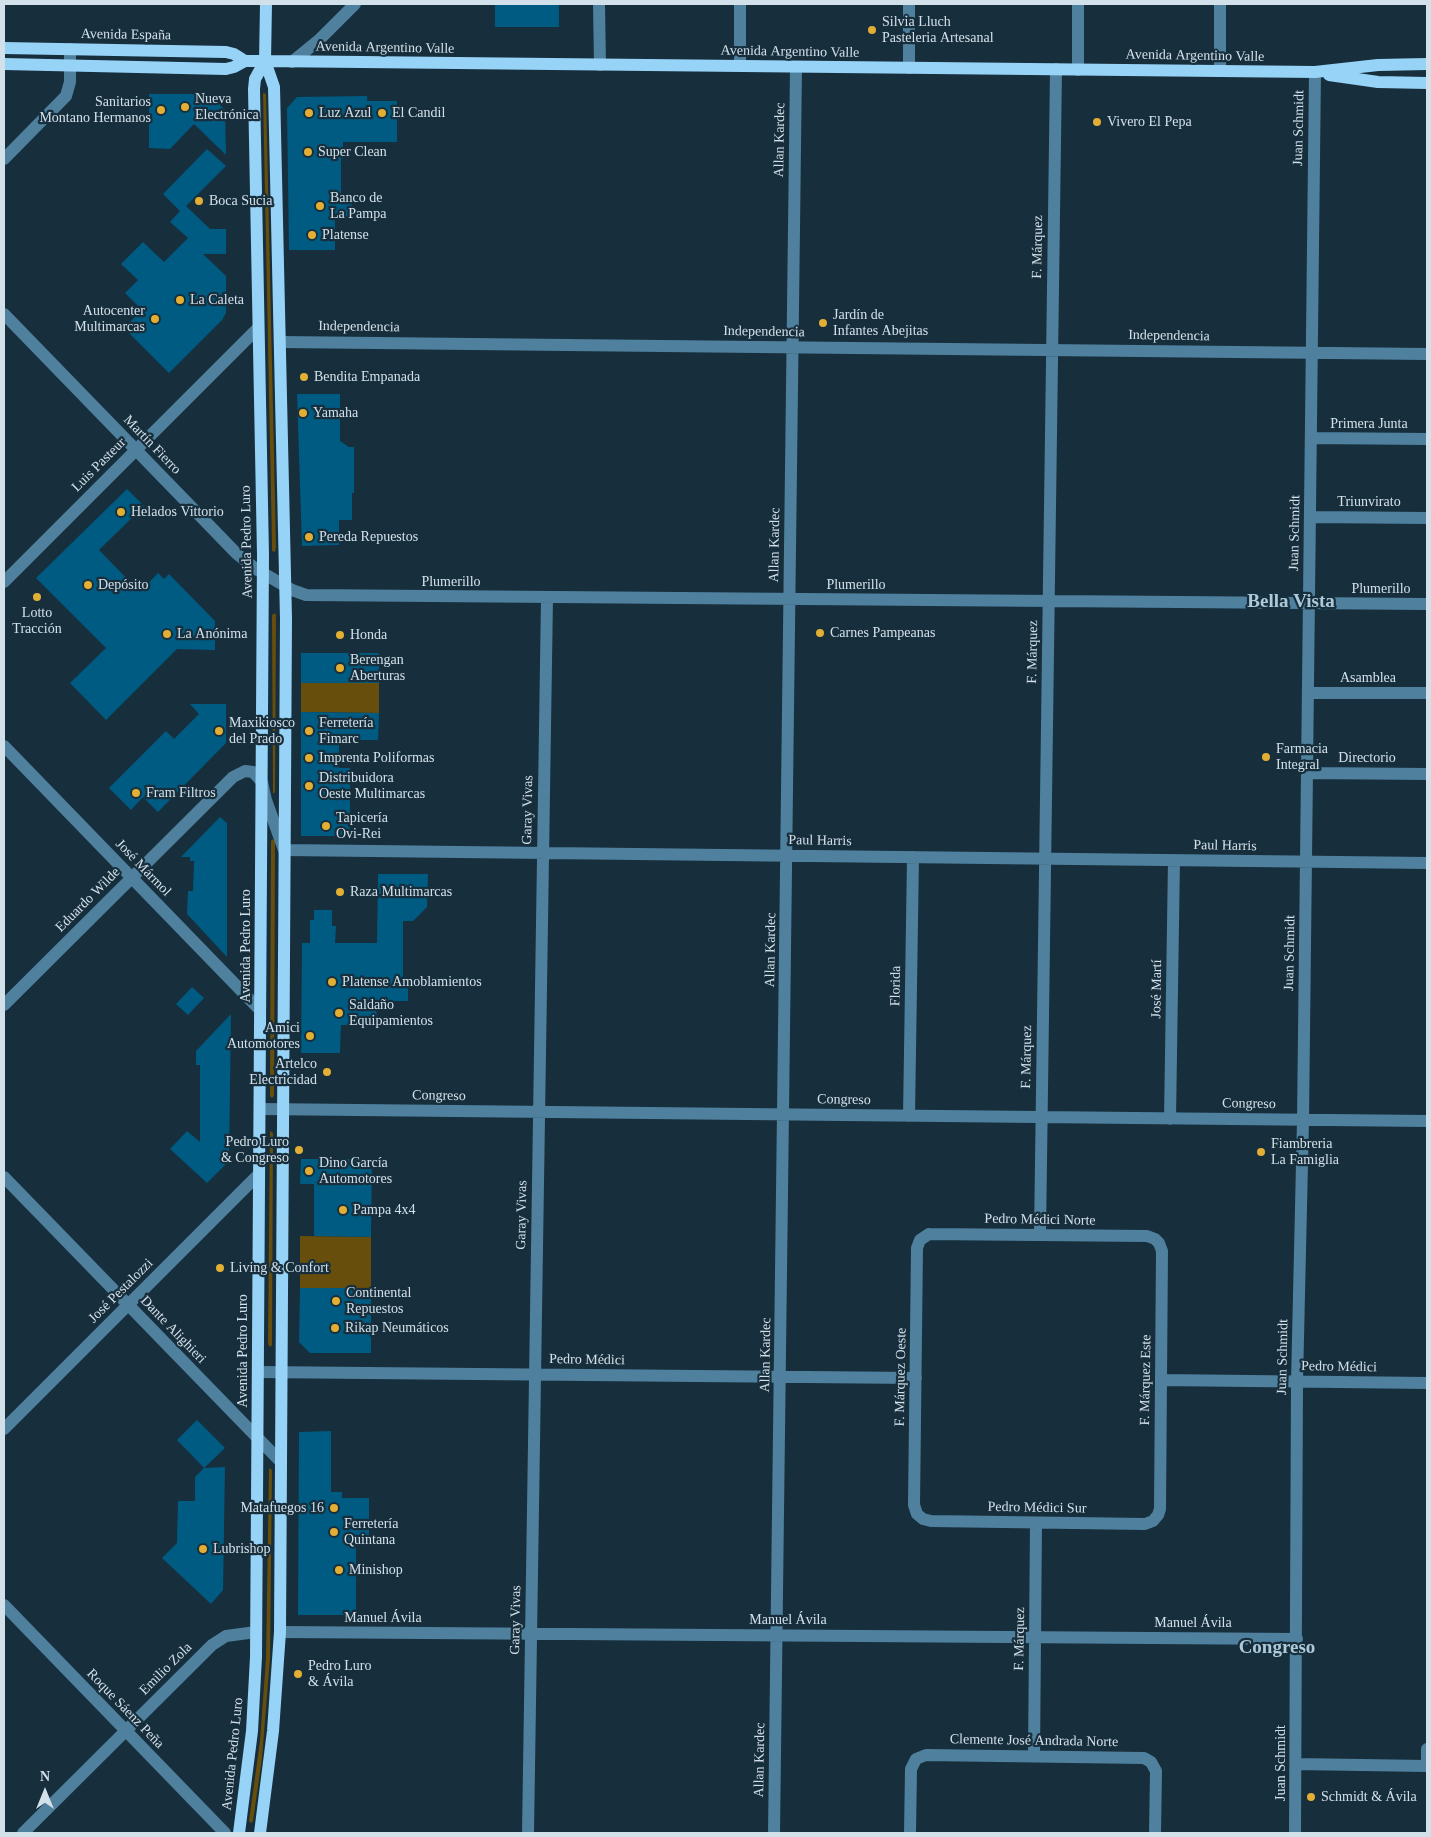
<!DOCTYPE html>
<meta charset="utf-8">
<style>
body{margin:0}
#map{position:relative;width:1431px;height:1837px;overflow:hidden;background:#172e3c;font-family:"Times New Roman",serif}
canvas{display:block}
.frame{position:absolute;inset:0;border:5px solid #d2e0e9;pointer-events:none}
.north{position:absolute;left:20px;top:1767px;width:50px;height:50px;-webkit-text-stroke:4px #172e3c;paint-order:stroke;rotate:0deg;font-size:14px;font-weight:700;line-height:20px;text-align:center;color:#d2e0e9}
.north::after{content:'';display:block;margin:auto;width:18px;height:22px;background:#d2e0e9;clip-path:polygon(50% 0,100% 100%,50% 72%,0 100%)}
</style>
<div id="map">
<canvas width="1431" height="1837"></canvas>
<div class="frame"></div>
<div class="north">N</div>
</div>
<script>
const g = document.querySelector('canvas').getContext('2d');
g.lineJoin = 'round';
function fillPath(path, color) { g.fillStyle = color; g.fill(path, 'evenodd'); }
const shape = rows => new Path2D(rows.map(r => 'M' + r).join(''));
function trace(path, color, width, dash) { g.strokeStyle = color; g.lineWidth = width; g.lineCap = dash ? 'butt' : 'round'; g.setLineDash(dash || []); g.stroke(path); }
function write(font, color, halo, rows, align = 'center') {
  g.font = font + ' "Times New Roman",serif'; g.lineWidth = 4.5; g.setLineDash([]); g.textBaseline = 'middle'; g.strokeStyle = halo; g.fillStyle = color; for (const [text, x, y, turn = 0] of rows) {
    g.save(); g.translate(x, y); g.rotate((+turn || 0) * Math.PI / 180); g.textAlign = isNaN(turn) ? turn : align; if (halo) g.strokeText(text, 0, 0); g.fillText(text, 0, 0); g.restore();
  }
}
fillPath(shape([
 [263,93,266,94,276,547,275,552,272,551,272,544],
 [275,613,276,615,275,792,273,794,272,615],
 [301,683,379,683,379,713,301,712],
 [273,839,275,841,274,1096,272,1098,270,1096,271,841],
 [270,1131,273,1133,272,1345,270,1347,268,1344],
 [300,1236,371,1237,371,1288,300,1288],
 [269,1468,272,1470,270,1658,262,1758,253,1821,251,1823,249,1821,260,1741,266,1658]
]), '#684e0c');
fillPath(shape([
 [495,4,559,4,559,27,495,27],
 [149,94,209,94,225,110,226,155,194,124,170,149,149,148],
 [367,96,367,101,397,101,397,142,343,142,343,159,341,158,341,194,352,194,352,219,335,219,335,250,289,250,287,108,297,97],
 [207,149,226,166,186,206,210,229,226,229,226,254,203,254,226,276,226,313,222,320,169,373,124,328,142,310,125,293,138,280,121,264,143,242,164,262,188,238,170,222,180,211,163,194],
 [297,394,340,394,340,441,349,447,354,447,354,493,352,493,352,520,339,520,339,545,302,546],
 [127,489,144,506,99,550,140,592,158,573,164,579,169,574,215,621,215,650,177,649,106,720,70,683,106,648,36,578],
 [301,653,379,653,379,683,301,683],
 [190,704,226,704,226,743,158,812,143,797,131,810,109,788,166,731,174,739,199,714],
 [301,712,379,713,378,740,339,740,339,768,350,768,350,836,301,836],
 [220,817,227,823,227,957,187,914,188,891,193,891,194,861,190,861,190,857,181,857],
 [378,874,428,874,427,907,413,921,403,921,403,982,408,982,408,1001,377,1001,376,1025,341,1025,340,1053,301,1053,302,943,310,943,310,920,314,920,314,910,332,910,332,926,336,926,335,943,377,943],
 [192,987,204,998,188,1015,176,1004],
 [231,1014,229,1161,207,1183,170,1149,187,1131,200,1142,200,1065,196,1065,196,1051],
 [301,1159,372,1159,371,1237,314,1236,314,1184,300,1184],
 [300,1288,371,1288,371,1353,310,1353,299,1342],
 [197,1420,225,1448,204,1468,177,1440],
 [331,1431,331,1492,342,1492,342,1498,369,1498,369,1546,356,1546,356,1615,298,1615,299,1432],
 [225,1467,223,1590,211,1604,162,1558,177,1543,178,1501,195,1501,195,1477,204,1468]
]), '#005b82');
trace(shape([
 [599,4,600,65],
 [292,62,319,40,355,4],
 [740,66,740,4],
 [909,68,909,4],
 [1078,70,1078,4],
 [1220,71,1220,4],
 [4,159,66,96,70,82,70,49],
 [4,314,237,554,256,569,292,590,306,595,1427,604],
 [280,342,1427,354],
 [1311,438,1427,439],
 [1310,517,1427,518],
 [4,582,258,328],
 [1308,693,1427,693],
 [4,746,260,1010],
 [1307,773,1427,774],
 [4,1005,233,777,245,771,253,772,262,782,266,800,284,850,1427,863],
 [260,1109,1427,1121],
 [909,1116,913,857],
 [1170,1119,1174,860],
 [4,1177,281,1462],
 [929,1234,1147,1236,1155,1239,1159,1243,1162,1251,1160,1509,1158,1515,1153,1521,1145,1524,931,1521,923,1519,917,1514,914,1505,917,1248,920,1240,929,1234],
 [1040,1235,1056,69],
 [258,1372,916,1378],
 [1161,1380,1427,1383],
 [4,1429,259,1174],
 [4,1605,225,1833],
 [280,1632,1297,1639],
 [1034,1756,1036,1523],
 [1296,1764,1427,1766],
 [1427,1766,1427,1749],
 [23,1833,212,1645,226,1636,256,1632],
 [528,1833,547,598],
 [774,1833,796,67],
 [910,1833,911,1769,916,1759,926,1755,1144,1758,1151,1762,1156,1771,1155,1833],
 [1295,1833,1297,1382,1303,1120,1315,72]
]), '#4f809e', 12);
trace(shape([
 [4,48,226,52,234,54,245,61,265,61,1315,72,1378,65,1427,64],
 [4,64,226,69,234,67,245,61],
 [1329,75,1378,82,1427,83],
 [239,1833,252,1731,256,1657,263,555,254,89,255,79,265,61],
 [260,1833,273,1731,280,1632,286,619,274,87,265,61,266,4]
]), '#97d2f7', 12);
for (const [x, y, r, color] of [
 [872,30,5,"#e2af34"],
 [185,107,5,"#e2af34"],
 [161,110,5,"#e2af34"],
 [309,113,5,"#e2af34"],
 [382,113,5,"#e2af34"],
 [1097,122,5,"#e2af34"],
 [308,152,5,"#e2af34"],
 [199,201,5,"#e2af34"],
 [320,206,5,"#e2af34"],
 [312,235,5,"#e2af34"],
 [180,300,5,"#e2af34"],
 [155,319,5,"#e2af34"],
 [823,323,5,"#e2af34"],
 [304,377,5,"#e2af34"],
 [303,413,5,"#e2af34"],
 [121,512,5,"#e2af34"],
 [309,537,5,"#e2af34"],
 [88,585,5,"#e2af34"],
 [37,597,5,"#e2af34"],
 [820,633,5,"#e2af34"],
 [167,634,5,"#e2af34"],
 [340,635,5,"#e2af34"],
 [340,668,5,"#e2af34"],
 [219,731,5,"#e2af34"],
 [309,731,5,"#e2af34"],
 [1266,757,5,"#e2af34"],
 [309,758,5,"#e2af34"],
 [309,786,5,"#e2af34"],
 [136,793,5,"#e2af34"],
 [326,826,5,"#e2af34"],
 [340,892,5,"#e2af34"],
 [332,982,5,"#e2af34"],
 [339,1013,5,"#e2af34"],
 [310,1036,5,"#e2af34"],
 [327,1072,5,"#e2af34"],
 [299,1150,5,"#e2af34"],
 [1261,1152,5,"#e2af34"],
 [309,1171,5,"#e2af34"],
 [343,1210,5,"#e2af34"],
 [220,1268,5,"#e2af34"],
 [336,1301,5,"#e2af34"],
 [335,1328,5,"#e2af34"],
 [334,1508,5,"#e2af34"],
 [334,1532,5,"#e2af34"],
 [203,1549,5,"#e2af34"],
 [339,1570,5,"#e2af34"],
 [298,1674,5,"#e2af34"],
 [1311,1797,5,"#e2af34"]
]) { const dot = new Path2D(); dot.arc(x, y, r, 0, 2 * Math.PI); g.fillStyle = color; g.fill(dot); trace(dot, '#172e3c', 2); }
write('14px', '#d2e0e9', '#172e3c', [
 ["Silvia Lluch",882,22],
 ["Pasteleria Artesanal",882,38],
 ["Nueva",195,99],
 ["Electrónica",195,115],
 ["Sanitarios",151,102,"right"],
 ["Montano Hermanos",151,118,"right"],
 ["Luz Azul",319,113],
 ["El Candil",392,113],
 ["Vivero El Pepa",1107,122],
 ["Super Clean",318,152],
 ["Banco de",330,198],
 ["La Pampa",330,214],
 ["Boca Sucia",209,201],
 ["Platense",322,235],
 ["La Caleta",190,300],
 ["Autocenter",145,311,"right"],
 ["Multimarcas",145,327,"right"],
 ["Jardín de",833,315],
 ["Infantes Abejitas",833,331],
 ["Bendita Empanada",314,377],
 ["Yamaha",313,413],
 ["Helados Vittorio",131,512],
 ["Pereda Repuestos",319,537],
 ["Depósito",98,585],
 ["Lotto",37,613,"center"],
 ["Tracción",37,629,"center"],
 ["Carnes Pampeanas",830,633],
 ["La Anónima",177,634],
 ["Honda",350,635],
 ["Berengan",350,660],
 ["Aberturas",350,676],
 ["Maxikiosco",229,723],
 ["del Prado",229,739],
 ["Ferretería",319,723],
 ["Fimarc",319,739],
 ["Farmacia",1276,749],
 ["Integral",1276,765],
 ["Imprenta Poliformas",319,758],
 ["Distribuidora",319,778],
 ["Oeste Multimarcas",319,794],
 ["Fram Filtros",146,793],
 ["Tapicería",336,818],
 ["Ovi-Rei",336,834],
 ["Raza Multimarcas",350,892],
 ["Platense Amoblamientos",342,982],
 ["Saldaño",349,1005],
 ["Equipamientos",349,1021],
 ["Amici",300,1028,"right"],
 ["Automotores",300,1044,"right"],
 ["Artelco",317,1064,"right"],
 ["Electricidad",317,1080,"right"],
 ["Pedro Luro",289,1142,"right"],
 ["& Congreso",289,1158,"right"],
 ["Fiambreria",1271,1144],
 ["La Famiglia",1271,1160],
 ["Dino García",319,1163],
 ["Automotores",319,1179],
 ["Pampa 4x4",353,1210],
 ["Living & Confort",230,1268],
 ["Continental",346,1293],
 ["Repuestos",346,1309],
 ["Rikap Neumáticos",345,1328],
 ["Matafuegos 16",324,1508,"right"],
 ["Ferretería",344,1524],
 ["Quintana",344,1540],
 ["Lubrishop",213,1549],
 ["Minishop",349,1570],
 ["Pedro Luro",308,1666],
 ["& Ávila",308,1682],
 ["Schmidt & Ávila",1321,1797]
], 'left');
write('14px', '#d2e0e9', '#172e3c', [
 ["Avenida España",126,35,1],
 ["Avenida Argentino Valle",385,48,1],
 ["Avenida Argentino Valle",790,52,1],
 ["Avenida Argentino Valle",1195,56,1],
 ["Juan Schmidt",1299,128,-89],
 ["Allan Kardec",780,140,-89],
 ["F. Márquez",1038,247,-89],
 ["Independencia",359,327,1],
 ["Independencia",764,332,1],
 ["Independencia",1169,336,1],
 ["Primera Junta",1369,424],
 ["Martín Fierro",152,445,46],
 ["Luis Pasteur",99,465,-45],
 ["Triunvirato",1369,502],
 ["Juan Schmidt",1295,533,-89],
 ["Avenida Pedro Luro",247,542,-91],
 ["Allan Kardec",775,545,-89],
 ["Plumerillo",451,582],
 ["Plumerillo",856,585],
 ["Plumerillo",1381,589],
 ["F. Márquez",1033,652,-89],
 ["Asamblea",1368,678],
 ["Directorio",1367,758],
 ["Garay Vivas",528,810,-89],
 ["Paul Harris",820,841,1],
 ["Paul Harris",1225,846,1],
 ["José Mármol",143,868,46],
 ["Eduardo Wilde",88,900,-45],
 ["Avenida Pedro Luro",246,946,-90],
 ["Allan Kardec",771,950,-89],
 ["Juan Schmidt",1290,953,-89],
 ["Florida",896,986,-89],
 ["José Martí",1157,989,-89],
 ["F. Márquez",1027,1057,-89],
 ["Congreso",439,1096,1],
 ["Congreso",844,1100,1],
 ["Congreso",1249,1104,1],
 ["Garay Vivas",522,1215,-89],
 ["Pedro Médici Norte",1040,1220,1],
 ["José Pestalozzi",121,1291,-45],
 ["Dante Alighieri",173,1330,46],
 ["Avenida Pedro Luro",243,1351,-90],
 ["Allan Kardec",766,1355,-89],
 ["Juan Schmidt",1283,1357,-89],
 ["Pedro Médici",587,1360,1],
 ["Pedro Médici",1339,1367,1],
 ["F. Márquez Oeste",901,1377,-89],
 ["F. Márquez Este",1146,1380,-89],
 ["Pedro Médici Sur",1037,1508,1],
 ["Manuel Ávila",383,1618],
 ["Garay Vivas",516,1620,-89],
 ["Manuel Ávila",788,1620],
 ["Manuel Ávila",1193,1623],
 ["F. Márquez",1020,1639,-89],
 ["Emilio Zola",166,1669,-45],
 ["Roque Sáenz Peña",125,1709,46],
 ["Clemente José Andrada Norte",1034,1741,1],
 ["Avenida Pedro Luro",233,1754,-84],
 ["Allan Kardec",760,1760,-89],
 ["Juan Schmidt",1281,1763,-90]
]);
write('bold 19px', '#adc9da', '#172e3c', [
 ["Bella Vista",1291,602],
 ["Congreso",1277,1648]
]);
</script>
